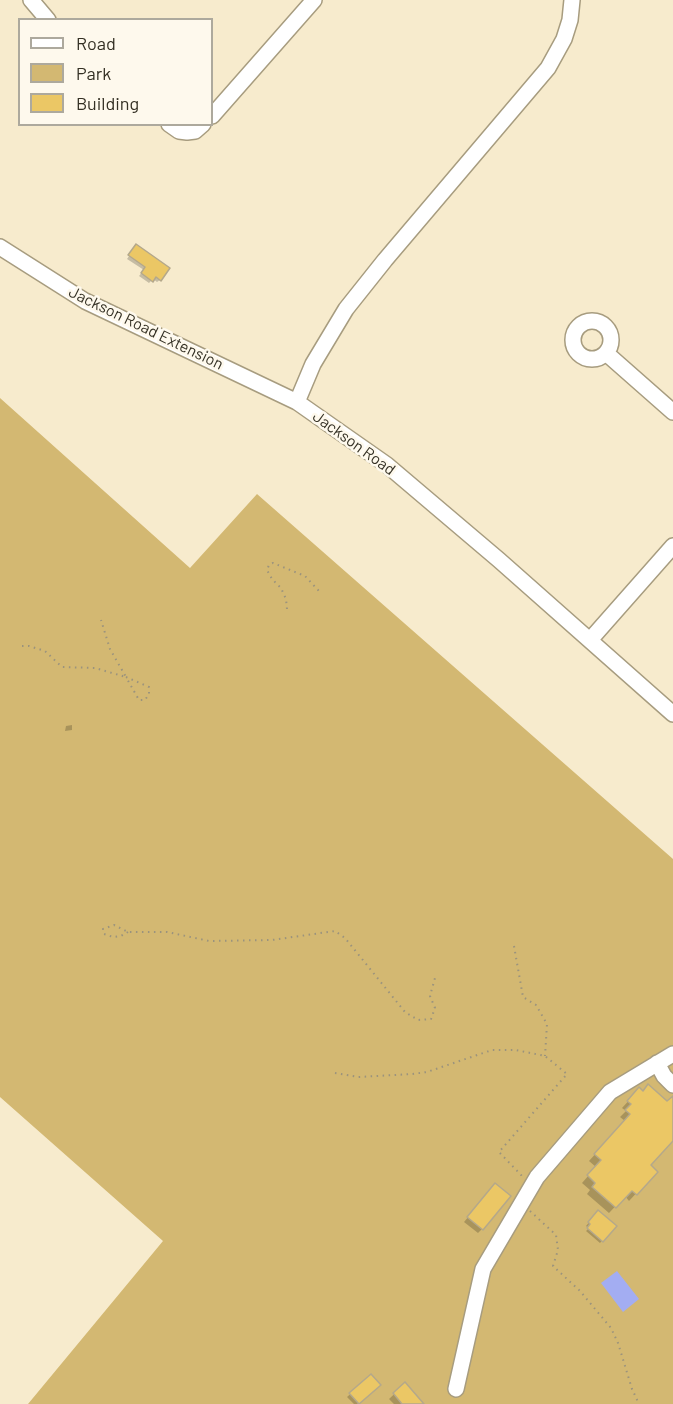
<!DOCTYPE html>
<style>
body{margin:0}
#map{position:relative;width:673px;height:1404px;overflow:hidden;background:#f7ebcd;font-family:Barlow,sans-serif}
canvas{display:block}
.legend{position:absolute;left:18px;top:18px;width:195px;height:108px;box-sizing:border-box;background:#fef9ed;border:2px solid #ada99d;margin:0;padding:8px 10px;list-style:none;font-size:18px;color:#343024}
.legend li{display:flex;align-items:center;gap:12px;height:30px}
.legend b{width:30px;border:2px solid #ada99d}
</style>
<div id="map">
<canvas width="673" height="1404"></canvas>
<ul class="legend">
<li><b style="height:8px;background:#fff"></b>Road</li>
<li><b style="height:16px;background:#d3b872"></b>Park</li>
<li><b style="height:16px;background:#ebc765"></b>Building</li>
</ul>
</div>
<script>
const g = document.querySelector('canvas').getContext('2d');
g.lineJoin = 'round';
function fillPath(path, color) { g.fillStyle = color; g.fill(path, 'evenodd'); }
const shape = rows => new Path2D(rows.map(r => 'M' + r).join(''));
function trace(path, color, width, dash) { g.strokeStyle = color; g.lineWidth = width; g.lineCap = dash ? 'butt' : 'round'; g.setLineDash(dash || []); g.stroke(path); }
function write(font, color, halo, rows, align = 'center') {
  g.font = font + ' Barlow,sans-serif'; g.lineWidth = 5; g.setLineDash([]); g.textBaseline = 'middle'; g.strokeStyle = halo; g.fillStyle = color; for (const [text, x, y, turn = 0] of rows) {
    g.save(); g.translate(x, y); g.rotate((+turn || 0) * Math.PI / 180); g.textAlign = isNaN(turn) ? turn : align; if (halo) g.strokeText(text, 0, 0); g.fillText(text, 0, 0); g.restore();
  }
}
fillPath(shape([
 [0,398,190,568,257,494,673,859,673,1404,28,1404,163,1241,0,1097]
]), '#d3b872');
fillPath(shape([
 [617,1271,639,1299,623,1312,601,1283]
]), '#a3adf2');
fillPath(shape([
 [134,249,160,280,157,282,153,279,149,283,139,276,144,270,127,259],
 [72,725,72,730,65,731,66,726],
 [633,1096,666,1103,673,1098,673,1138,648,1165,656,1172,629,1201,625,1196,609,1213,587,1194,590,1190,582,1183,596,1167,589,1161,625,1121,620,1117,626,1111,622,1108],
 [491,1190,482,1229,478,1233,464,1222],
 [598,1212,615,1226,600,1243,586,1231,589,1228,586,1226],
 [371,1376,379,1385,357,1404,354,1404,347,1397],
 [405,1384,422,1404,394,1404,389,1399]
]), '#0003');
const building = shape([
 [136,244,170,268,161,281,156,277,153,282,141,273,145,267,128,255,136,244],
 [648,1084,667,1101,673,1096,673,1141,651,1165,658,1172,637,1195,632,1191,616,1208,592,1187,595,1183,587,1175,601,1160,594,1154,630,1114,625,1110,631,1104,627,1101,639,1087,643,1091,648,1084],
 [495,1183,511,1196,483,1230,467,1217,495,1183],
 [598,1210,617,1226,603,1242,587,1228,590,1224,588,1222,598,1210],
 [371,1374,381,1385,359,1404,349,1393,371,1374],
 [405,1382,424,1404,402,1404,393,1393,405,1382]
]);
fillPath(building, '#ebc765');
trace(building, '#b4a88b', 1.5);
const minor = shape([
 [31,0,48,20],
 [212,116,314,0],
 [169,124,179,131,187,132,195,131,203,124],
 [0,247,85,301,297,402,387,465,499,560,673,714],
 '573 340a19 19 0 1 1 38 0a19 19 0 1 1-38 0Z',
 [606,353,673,412],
 [297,402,313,364,346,309,385,260,548,68,564,39,570,20,572,0],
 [590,640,673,546],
 [657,1063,664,1076,673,1085],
 [456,1389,483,1269,537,1177,610,1092,673,1054]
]);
trace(minor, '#a79c7f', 18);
trace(shape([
 [287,609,286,599,281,588,272,579,267,570,269,565,273,563,305,576,319,591],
 [22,646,29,646,45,651,62,667,95,668,126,677,110,649,101,620],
 [126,677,149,687,149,694,145,700,139,700,126,677],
 [128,932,121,936,113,937,104,934,103,929,114,925,128,932,167,932,209,941,272,940,335,931,345,938,405,1012,418,1020,431,1019,435,1008,430,996,435,978],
 [514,946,523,997,536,1005,547,1024,545,1056],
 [335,1073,358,1077,412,1074,427,1072,492,1050,516,1050,545,1056,567,1074,499,1152,522,1176],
 [530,1211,556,1235,558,1250,553,1266,580,1291,611,1328,618,1343,632,1389,639,1404]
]), '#9b937d', 2, [1.5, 4.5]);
trace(minor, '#fff', 15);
write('16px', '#343024', '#fef9ed', [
 ["Jackson Road Extension",146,328,26],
 ["Jackson Road",354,443,36]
]);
</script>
